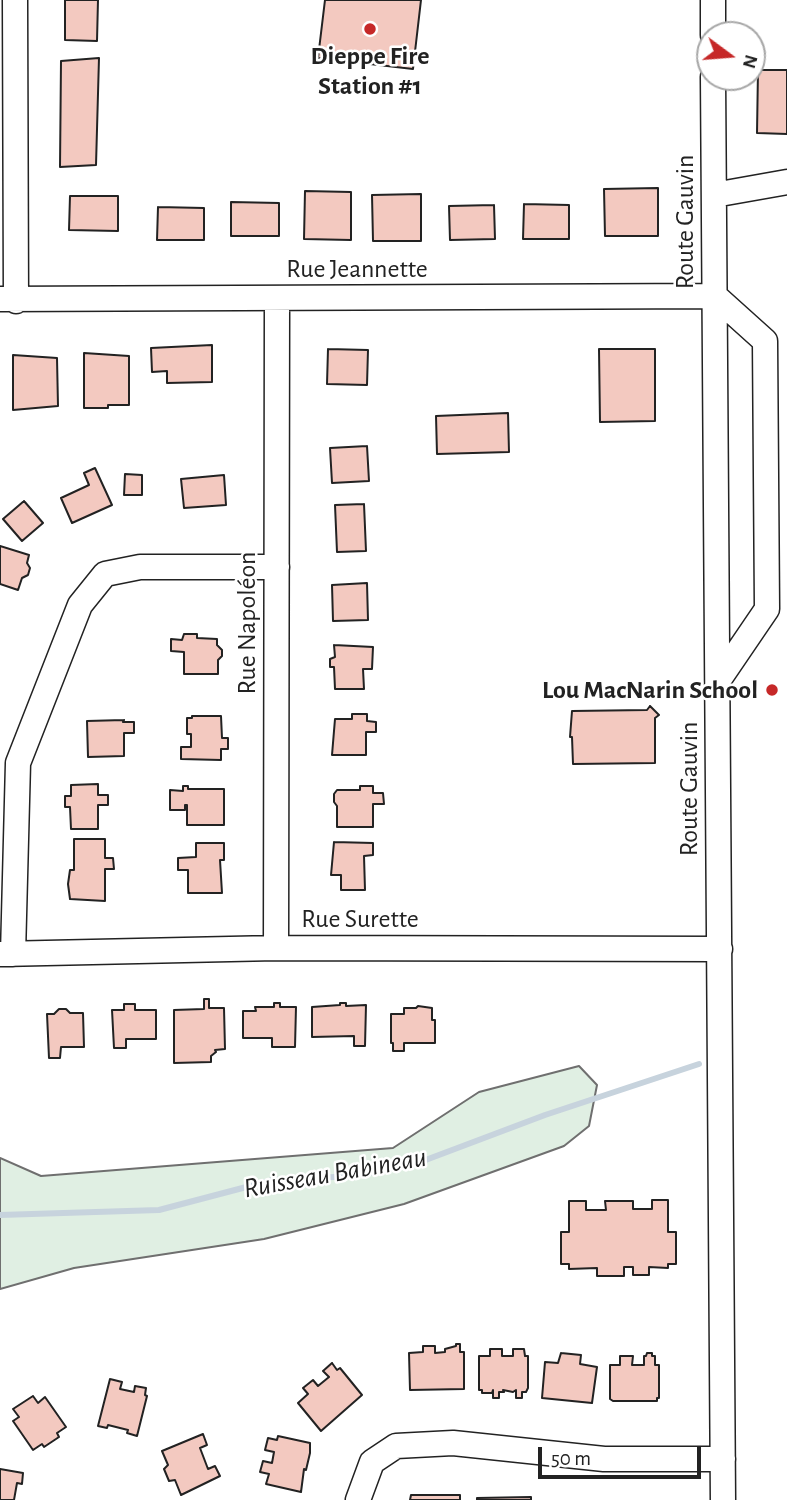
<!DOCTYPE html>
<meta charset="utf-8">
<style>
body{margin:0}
#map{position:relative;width:787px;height:1500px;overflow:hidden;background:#fff;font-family:"Alegreya Sans",sans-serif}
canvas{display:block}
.north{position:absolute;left:696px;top:21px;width:70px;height:70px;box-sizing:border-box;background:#fff;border:2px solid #a7a7a7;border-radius:50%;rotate:106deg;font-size:19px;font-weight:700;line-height:28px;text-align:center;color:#222}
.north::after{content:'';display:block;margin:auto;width:24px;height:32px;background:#c62828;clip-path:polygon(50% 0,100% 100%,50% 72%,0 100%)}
.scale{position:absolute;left:538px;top:1447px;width:163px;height:32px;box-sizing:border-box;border:4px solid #222;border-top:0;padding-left:9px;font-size:21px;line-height:24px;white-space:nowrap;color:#222;-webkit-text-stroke:5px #fff;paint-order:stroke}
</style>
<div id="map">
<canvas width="787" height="1500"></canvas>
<div class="north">N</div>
<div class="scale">50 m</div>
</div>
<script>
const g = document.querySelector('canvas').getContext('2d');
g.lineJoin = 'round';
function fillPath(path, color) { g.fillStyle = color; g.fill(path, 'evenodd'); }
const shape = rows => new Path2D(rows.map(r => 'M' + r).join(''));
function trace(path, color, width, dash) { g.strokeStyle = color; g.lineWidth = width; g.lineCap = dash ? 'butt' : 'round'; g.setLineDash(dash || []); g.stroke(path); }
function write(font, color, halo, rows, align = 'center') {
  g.font = font + ' "Alegreya Sans",sans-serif'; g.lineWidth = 5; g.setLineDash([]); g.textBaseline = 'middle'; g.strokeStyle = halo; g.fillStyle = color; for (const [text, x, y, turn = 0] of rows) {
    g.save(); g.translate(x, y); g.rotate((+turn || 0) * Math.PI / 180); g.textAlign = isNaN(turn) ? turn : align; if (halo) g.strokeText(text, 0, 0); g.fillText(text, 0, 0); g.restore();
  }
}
const green = shape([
 [579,1066,597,1085,589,1126,564,1146,404,1204,264,1239,74,1268,0,1289,0,1158,41,1176,393,1148,479,1092,579,1066]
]);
fillPath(green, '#e0efe3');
trace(green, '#6f6f6f', 2);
trace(shape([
 [0,1215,159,1210,273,1180,355,1176,415,1164,545,1115,699,1064]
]), '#c7d3dd', 6);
const building = shape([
 [65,0,98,0,97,41,65,40,65,0],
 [325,0,421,0,413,69,318,58,325,0],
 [99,58,96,165,60,167,61,61,99,58],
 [758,70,787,70,787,134,757,133,758,70],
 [658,188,658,236,605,236,604,189,658,188],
 [305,191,351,192,351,240,304,239,305,191],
 [421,194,421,241,373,241,372,195,421,194],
 [70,196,118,196,118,231,69,230,70,196],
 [231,202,279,203,279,236,231,236,231,202],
 [524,204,569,205,569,239,523,239,524,204],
 [494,205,495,239,450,240,449,206,494,205],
 [158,207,204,208,204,240,157,240,158,207],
 [212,345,212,382,167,383,167,371,152,372,151,348,212,345],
 [328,349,368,350,367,385,327,384,328,349],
 [599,349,655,349,655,421,600,422,599,349],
 [84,353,129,356,129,405,108,405,108,408,84,408,84,353],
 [13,355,57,358,58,406,13,410,13,355],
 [508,413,509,452,437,454,436,416,508,413],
 [367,446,369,481,332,483,330,448,367,446],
 [95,468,112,505,72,523,61,498,89,485,84,473,95,468],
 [125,474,142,475,142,495,124,495,125,474],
 [224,475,226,505,184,508,181,479,224,475],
 [24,501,43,523,22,541,3,519,24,501],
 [364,504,366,551,337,552,335,505,364,504],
 [0,546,29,555,27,563,30,568,28,575,22,578,18,590,0,584,0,546],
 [367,583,368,620,333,621,332,585,367,583],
 [184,634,197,634,197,638,217,639,217,645,222,650,222,656,218,660,218,674,184,674,184,652,171,651,171,639,182,640,184,634],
 [334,645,373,647,372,669,363,669,364,689,335,689,334,667,330,667,330,659,335,657,334,645],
 [650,706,659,715,655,718,655,763,573,764,572,737,570,737,572,711,647,710,650,706],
 [352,714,367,714,367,721,376,722,376,732,366,732,366,755,332,755,335,719,352,719,352,714],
 [192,716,221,716,222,738,228,738,228,749,221,749,221,760,181,759,181,747,191,747,191,734,187,734,187,718,192,718,192,716],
 [124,720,123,722,134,722,134,733,124,733,124,756,88,757,87,721,124,720],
 [98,784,98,795,108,795,108,805,98,805,98,829,71,829,70,807,65,807,65,796,71,796,71,785,98,784],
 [183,786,188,786,188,789,224,789,224,825,187,825,187,805,185,805,185,810,170,810,170,790,183,791,183,786],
 [360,786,373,786,373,793,383,793,384,804,373,804,373,827,337,827,337,806,334,802,334,794,337,790,360,790,360,786],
 [74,839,105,839,105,858,113,858,114,869,105,869,105,901,70,899,68,884,70,870,74,870,74,839],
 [334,842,373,843,373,855,364,856,365,890,341,890,341,875,331,875,334,842],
 [196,843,224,843,224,860,220,860,222,893,188,893,188,870,178,870,178,858,196,857,196,843],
 [204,999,209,999,209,1008,224,1008,225,1049,215,1050,216,1052,211,1056,211,1062,174,1063,174,1010,204,1009,204,999],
 [274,1003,280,1003,280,1007,296,1007,295,1047,272,1047,272,1038,243,1038,243,1011,256,1011,255,1007,274,1007,274,1003],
 [340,1003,346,1003,346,1006,366,1005,365,1046,354,1046,354,1036,312,1037,312,1007,340,1005,340,1003],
 [124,1004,135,1004,135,1010,156,1010,156,1039,126,1039,126,1048,114,1048,112,1010,124,1010,124,1004],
 [418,1006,432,1008,432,1020,435,1020,435,1043,404,1043,404,1051,393,1051,393,1043,391,1043,391,1014,404,1014,404,1008,416,1008,418,1006],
 [59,1009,66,1009,70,1013,83,1013,84,1047,61,1047,60,1058,49,1058,47,1014,54,1014,59,1009],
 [652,1200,668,1200,668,1232,676,1232,676,1264,668,1264,668,1268,649,1267,649,1275,633,1275,633,1267,624,1267,624,1276,597,1276,597,1268,569,1269,569,1264,561,1264,561,1232,569,1232,569,1201,586,1201,586,1210,606,1210,605,1201,633,1201,633,1209,652,1209,652,1200],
 [456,1344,460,1344,460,1352,464,1352,464,1389,410,1390,409,1353,423,1352,423,1346,435,1346,435,1353,445,1352,445,1349,456,1346,456,1344],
 [490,1349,502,1349,502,1356,513,1356,513,1349,524,1349,525,1356,528,1356,528,1388,526,1392,522,1392,522,1398,516,1398,516,1390,513,1392,503,1390,504,1392,499,1392,499,1398,493,1398,493,1390,492,1393,482,1393,482,1390,479,1390,479,1356,490,1356,490,1349],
 [561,1353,581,1355,580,1364,597,1367,592,1403,542,1398,545,1362,558,1363,561,1353],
 [647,1353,652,1353,652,1356,655,1356,655,1365,659,1365,659,1398,657,1398,657,1401,613,1401,610,1399,610,1365,620,1365,620,1356,633,1356,632,1365,644,1365,644,1356,646,1356,647,1353],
 [332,1363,337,1370,340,1368,362,1395,321,1431,298,1403,308,1394,303,1388,313,1380,318,1386,329,1377,323,1371,332,1363],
 [110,1379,122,1382,120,1389,134,1392,135,1386,146,1388,145,1395,147,1396,137,1436,127,1433,128,1430,108,1425,107,1428,98,1426,110,1379],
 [33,1396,38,1403,45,1397,66,1427,57,1433,59,1437,44,1447,42,1444,33,1450,13,1421,19,1417,13,1409,33,1396],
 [203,1434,207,1445,200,1448,208,1469,215,1466,220,1476,181,1495,175,1480,169,1481,164,1469,168,1465,162,1451,203,1434],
 [278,1436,310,1443,310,1453,306,1470,304,1469,301,1492,266,1484,269,1474,260,1472,263,1461,272,1463,274,1452,265,1450,268,1438,277,1440,278,1436],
 [0,1469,23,1473,22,1484,17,1483,14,1500,0,1500,0,1469],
 [411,1495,460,1495,460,1500,410,1500,411,1495],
 [531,1497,531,1500,477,1500,477,1498,531,1497]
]);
fillPath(building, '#f3c9c0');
trace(building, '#222', 2);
const minor = shape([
 [15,0,16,301],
 [713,0,713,35],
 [713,77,723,1500],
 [714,195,787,182],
 [0,299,715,296,765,341,767,609,718,681],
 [276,948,277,299],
 [0,954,276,948,720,949],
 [13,954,18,763,80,605,105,574,140,567,277,567],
 [358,1500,372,1462,396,1446,453,1443,604,1459,723,1459]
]);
trace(minor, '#222', 27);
trace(minor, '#fff', 24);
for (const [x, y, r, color] of [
 [370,29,7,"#c62828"],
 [772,690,7,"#c62828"]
]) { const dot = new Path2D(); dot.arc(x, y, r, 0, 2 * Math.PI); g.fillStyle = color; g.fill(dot); trace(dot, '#fff', 2.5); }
write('bold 26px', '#222', '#fff', [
 ["Dieppe Fire",370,56],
 ["Station #1",370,86],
 ["Lou MacNarin School",758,690,"right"]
]);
write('26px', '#222', '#fff', [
 ["Route Gauvin",685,222,-90],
 ["Rue Jeannette",357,269],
 ["Rue Napoléon",247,623,-90],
 ["Route Gauvin",689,789,-90],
 ["Rue Surette",360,919]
]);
write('italic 28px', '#222', '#fff', [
 ["Ruisseau Babineau",335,1173,-10]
]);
</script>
